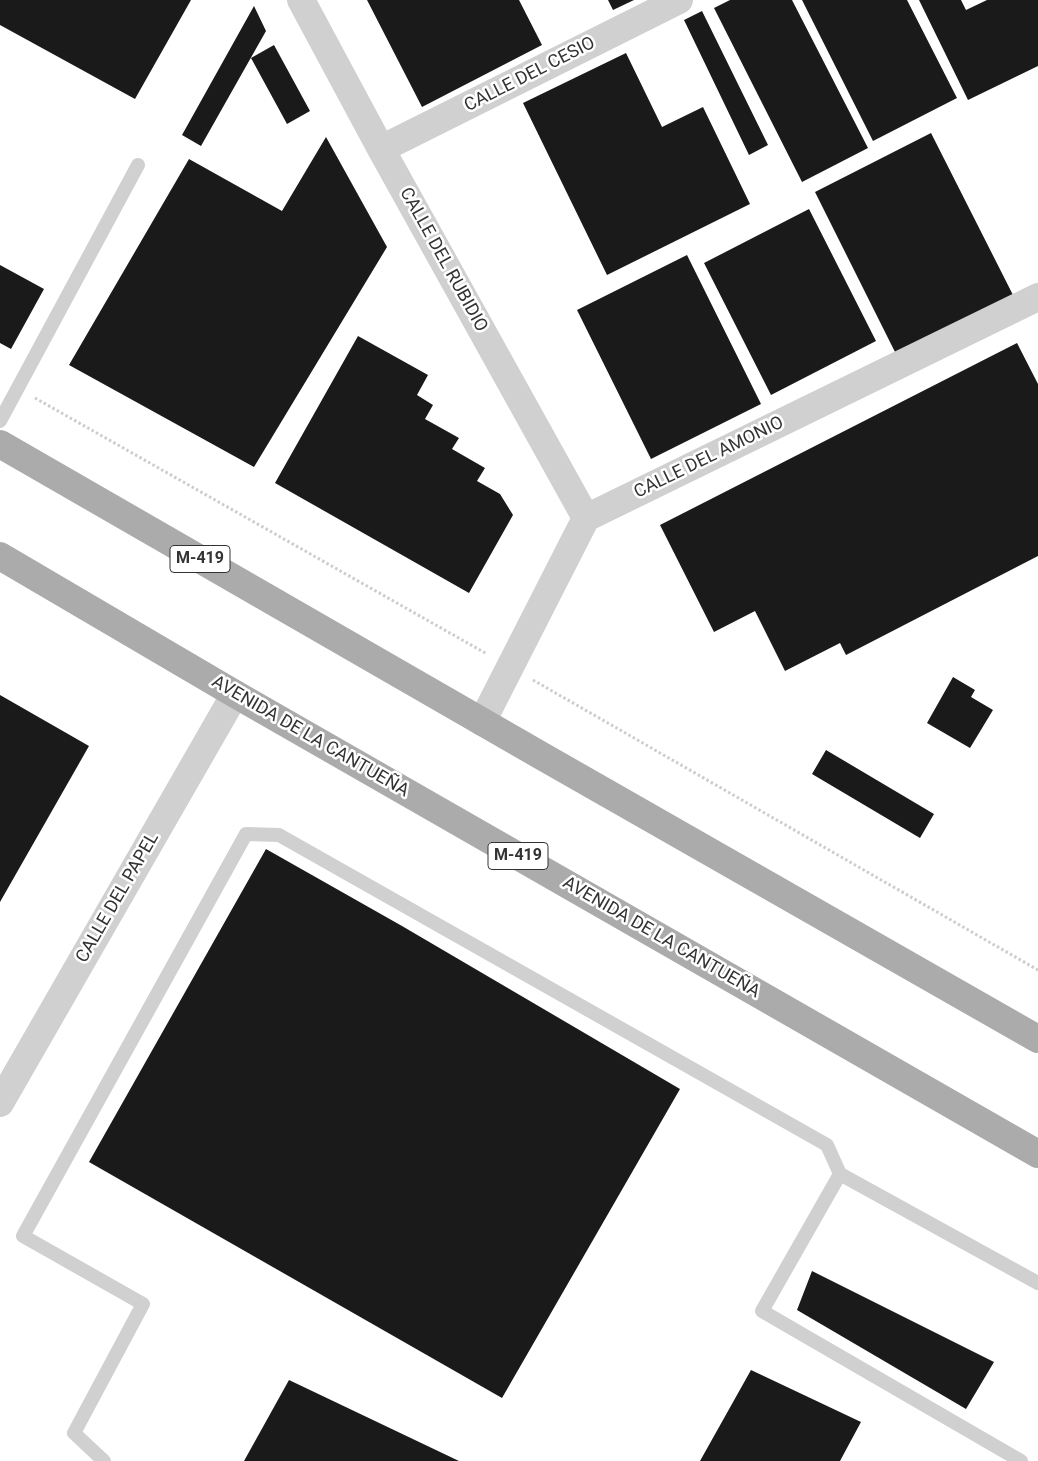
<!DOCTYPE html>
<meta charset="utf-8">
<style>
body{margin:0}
canvas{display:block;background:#fff}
</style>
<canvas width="1038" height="1461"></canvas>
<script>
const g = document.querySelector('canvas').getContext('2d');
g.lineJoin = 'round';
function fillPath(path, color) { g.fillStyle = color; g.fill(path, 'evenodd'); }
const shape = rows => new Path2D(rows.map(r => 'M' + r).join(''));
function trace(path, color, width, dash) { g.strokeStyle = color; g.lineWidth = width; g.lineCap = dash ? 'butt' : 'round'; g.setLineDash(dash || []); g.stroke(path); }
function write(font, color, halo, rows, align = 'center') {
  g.font = font + ' Roboto,sans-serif'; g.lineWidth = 5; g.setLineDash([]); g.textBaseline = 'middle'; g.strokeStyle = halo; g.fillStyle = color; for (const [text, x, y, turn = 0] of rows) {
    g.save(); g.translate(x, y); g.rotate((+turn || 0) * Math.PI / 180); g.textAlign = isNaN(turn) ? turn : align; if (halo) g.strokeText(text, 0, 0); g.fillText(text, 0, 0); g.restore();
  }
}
fillPath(shape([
 [0,0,191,0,135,99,0,25],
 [367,0,519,0,542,45,422,107],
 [608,0,634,0,613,10],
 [730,0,792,0,868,148,802,182,714,8],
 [802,0,907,0,957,98,873,141],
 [919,0,961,0,966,10,987,0,1038,0,1038,66,968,100],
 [254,6,266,31,201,146,182,135],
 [702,11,768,145,749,155,684,20],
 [274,45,310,111,287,124,251,58],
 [626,53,662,127,703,107,750,204,607,275,523,103],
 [931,133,1013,295,896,354,815,192],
 [326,137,387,247,254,467,69,365,189,159,282,211],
 [809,209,876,341,771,395,704,263],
 [687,255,761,404,651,459,577,310],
 [0,265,44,289,11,349,0,343],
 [358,336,428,375,417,395,433,405,425,419,459,438,452,449,485,468,477,481,500,494,513,515,469,593,275,483],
 [1017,343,1038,384,1038,556,846,655,840,643,785,671,755,611,714,632,660,525],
 [953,677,975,690,971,697,993,710,970,748,927,723],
 [0,695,89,746,0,902],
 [826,750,934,814,920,838,812,774],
 [266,849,402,926,680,1089,502,1398,89,1162],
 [812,1271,994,1362,966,1409,797,1310],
 [751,1370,861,1422,840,1461,700,1461],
 [289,1380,459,1461,244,1461]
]), '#1a1a1a');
trace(shape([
 [35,398,487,654],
 [533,680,1038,970]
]), '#cdcdcd', 3, [2.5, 2.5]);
trace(shape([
 [0,421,138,165],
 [840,1174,762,1311,1021,1461],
 [104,1461,74,1433,143,1304,23,1236,246,834,279,835,827,1145,840,1174,1038,1283]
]), '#d0d0d0', 14);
trace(shape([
 [301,0,381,149,586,518],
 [381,149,679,0],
 [482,722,586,518,1038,297],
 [0,1103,235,694]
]), '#d0d0d0', 28);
trace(shape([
 [0,444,540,755,1038,1039],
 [0,556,235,694,1038,1154]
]), '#ababab', 28);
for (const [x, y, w] of [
 [200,559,60],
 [518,856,60]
]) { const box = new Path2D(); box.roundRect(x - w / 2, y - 13.5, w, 27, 4); g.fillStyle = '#fff'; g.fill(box); trace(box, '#333', 1); }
write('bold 16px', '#333', null, [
 ["M-419",200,559],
 ["M-419",518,856]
]);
write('18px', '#333', '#fff', [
 ["CALLE DEL CESIO",530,75,-27],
 ["CALLE DEL RUBIDIO",443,260,61],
 ["CALLE DEL AMONIO",709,458,-26],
 ["AVENIDA DE LA CANTUEÑA",310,737,30],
 ["CALLE DEL PAPEL",118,898,-60],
 ["AVENIDA DE LA CANTUEÑA",661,938,30]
]);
</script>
